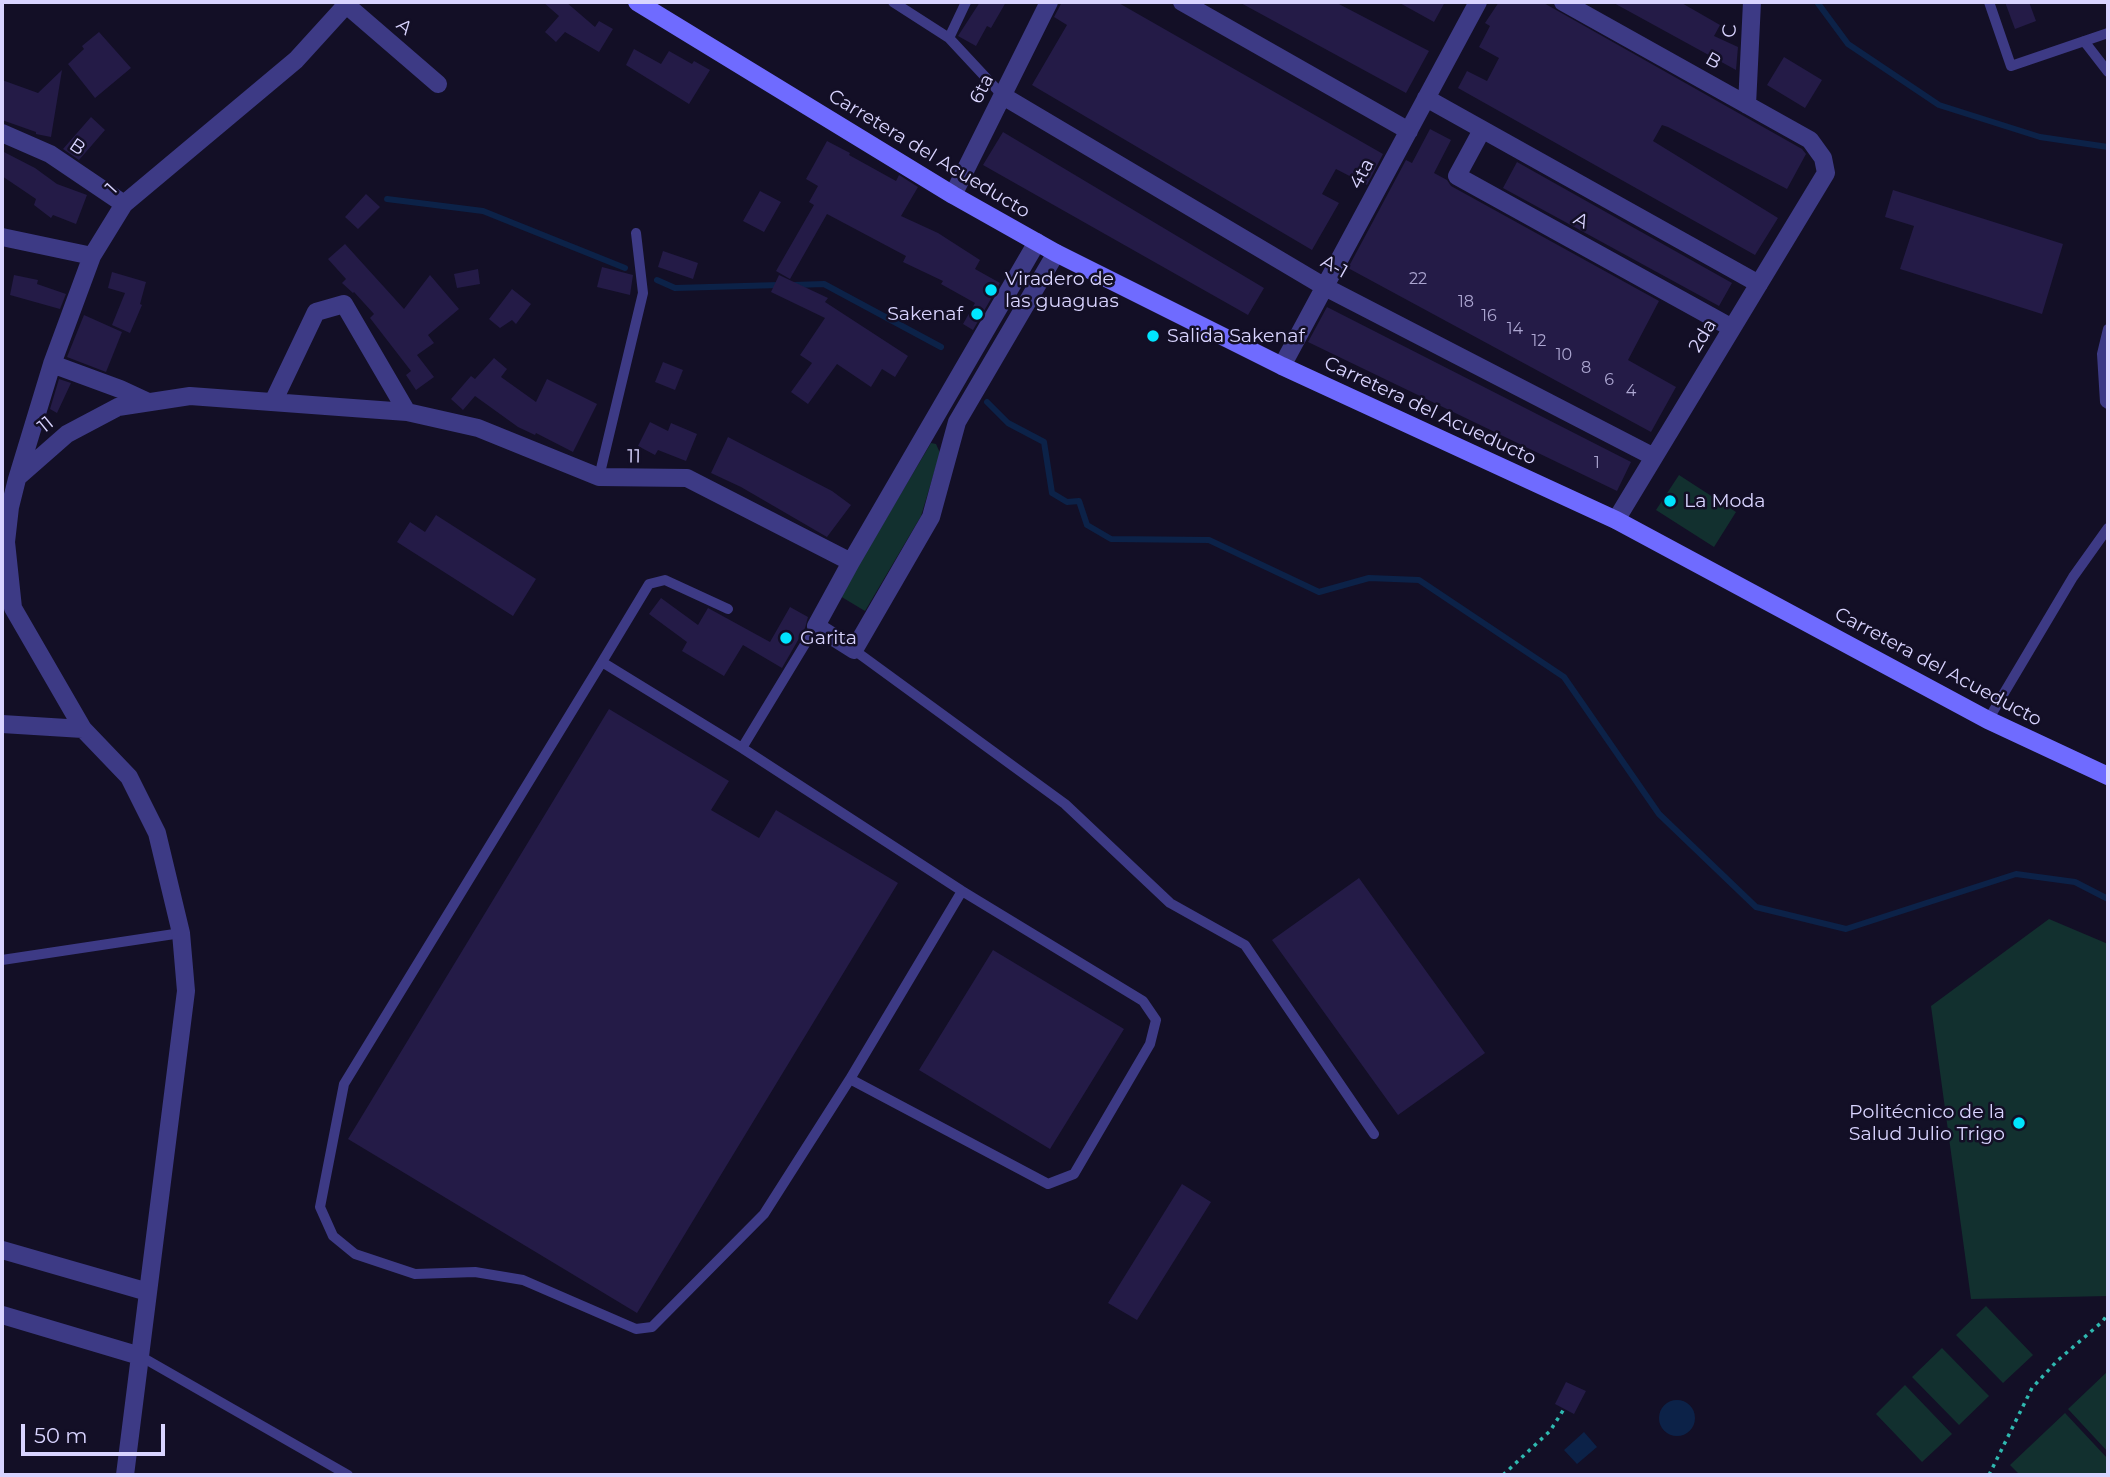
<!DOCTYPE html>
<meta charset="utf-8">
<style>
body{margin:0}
#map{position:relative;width:2110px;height:1477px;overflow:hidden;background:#130f26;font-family:Montserrat,sans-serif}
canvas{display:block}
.frame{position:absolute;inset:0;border:4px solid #d9d4ff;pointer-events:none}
.scale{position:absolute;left:21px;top:1424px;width:144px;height:32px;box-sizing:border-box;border:4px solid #d9d4ff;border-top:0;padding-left:9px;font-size:21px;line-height:24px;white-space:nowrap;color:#d9d4ff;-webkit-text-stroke:5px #130f26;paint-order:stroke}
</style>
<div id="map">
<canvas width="2110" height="1477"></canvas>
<div class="frame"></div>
<div class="scale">50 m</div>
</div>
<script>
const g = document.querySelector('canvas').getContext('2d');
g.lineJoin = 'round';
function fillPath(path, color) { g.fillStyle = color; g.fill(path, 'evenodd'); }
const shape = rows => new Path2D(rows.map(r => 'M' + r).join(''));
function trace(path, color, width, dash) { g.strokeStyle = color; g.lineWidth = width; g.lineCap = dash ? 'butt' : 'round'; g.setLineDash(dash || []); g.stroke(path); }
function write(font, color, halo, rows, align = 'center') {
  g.font = font + ' Montserrat,sans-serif'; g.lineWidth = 5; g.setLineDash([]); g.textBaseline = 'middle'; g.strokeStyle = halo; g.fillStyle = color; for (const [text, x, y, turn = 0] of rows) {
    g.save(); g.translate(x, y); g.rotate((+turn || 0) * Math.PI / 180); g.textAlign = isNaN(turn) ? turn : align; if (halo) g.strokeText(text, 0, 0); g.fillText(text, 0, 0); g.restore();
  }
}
fillPath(shape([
 [931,443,936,444,940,453,921,516,865,611,840,596],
 [1679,475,1736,512,1714,547,1656,510],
 [2049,919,2108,944,2108,1296,1971,1299,1931,1006],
 [1986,1306,2033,1355,2003,1383,1956,1335],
 [1942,1348,1989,1396,1959,1425,1912,1377],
 [2108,1371,2108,1452,2068,1409],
 [1905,1385,1952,1434,1922,1462,1876,1414],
 [2065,1413,2108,1459,2108,1475,2020,1475,2010,1465]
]), '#12302f');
fillPath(shape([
 '1659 1418a18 18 0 1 1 36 0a18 18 0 1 1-36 0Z',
 [1584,1432,1597,1447,1577,1464,1564,1450]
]), '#0c2248');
trace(shape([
 [1817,2,1848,44,1939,105,2040,137,2108,147],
 [387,199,483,211,625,268],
 [657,280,675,288,779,285],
 [794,285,824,284,941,347],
 [987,402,1008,423,1044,442,1052,493,1067,502,1079,501,1087,525,1111,539,1209,540,1319,592,1369,578,1419,580,1564,677,1659,814,1756,907,1846,929,2016,874,2075,882,2108,899]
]), '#0c2248', 6);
fillPath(shape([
 [543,2,566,2,595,27,599,21,613,29,599,52,565,32,556,42,545,32,559,16],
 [980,2,1006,2,991,28,987,26,976,46,958,36],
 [1062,2,1117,2,1383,154,1367,185,1336,169,1322,194,1339,203,1312,250,1032,85,1067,25,1054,17],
 [1239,2,1335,2,1429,51,1406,93],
 [1398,2,1445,2,1434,22],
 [1499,2,1542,2,1802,149,1806,154,1787,189,1668,127,1662,125,1653,141,1778,218,1755,255,1458,88,1467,71,1487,81,1499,58,1479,47,1490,26,1485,23],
 [1612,2,1680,2,1720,25,1714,36,1738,47,1736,70],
 [2005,2,2029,2,2036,21,2015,29],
 [99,32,131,68,95,98,68,64,84,49,82,46],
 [634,49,661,64,669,51,692,64,694,61,710,70,689,104,626,65],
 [1784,57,1822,80,1805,108,1767,85],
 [62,70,51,137,36,134,36,132,2,120,2,80,38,93],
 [91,117,105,130,79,160,63,149],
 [1430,129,1451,140,1434,173,1447,180,1451,186,1659,301,1628,360,1676,387,1651,432,1348,268,1406,160,1412,163],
 [1003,132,1264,288,1248,315,983,165],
 [827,141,850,153,849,155,896,181,899,175,918,187,901,216,938,233,980,260,975,269,1000,283,973,330,963,324,975,303,941,284,943,281,903,262,906,256,827,214,790,279,776,271,814,205,809,202,818,186,806,179],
 [2,151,35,168,57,184,87,195,76,224,53,215,51,218,34,205,36,199,2,176],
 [1517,162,1732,283,1719,306,1503,188],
 [1893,190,2063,244,2042,314,1900,269,1914,226,1885,217],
 [760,191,781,202,764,232,743,221],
 [366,194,380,207,358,229,345,217],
 [345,244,404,309,430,275,459,309,428,335,434,343,417,355,434,377,416,390,406,375,411,371,370,318,374,314,354,292,353,293,342,283,346,279,328,259],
 [663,251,698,263,693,279,658,267],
 [602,267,633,275,630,295,597,287],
 [478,269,480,284,457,288,454,274],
 [112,272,146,282,140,304,142,305,130,333,112,325,125,293,108,288],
 [14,275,38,280,37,284,66,294,60,309,10,295],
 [779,275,828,298,825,302,908,356,895,377,882,369,871,387,837,364,808,404,791,392,812,363,800,355,825,318,771,292],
 [512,289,531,304,516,324,512,320,500,328,489,319],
 [1327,307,1631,462,1617,491,1308,342],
 [84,315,122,332,106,372,67,357],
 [494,358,507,369,501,377,536,402,547,379,597,404,573,452,536,433,535,435,518,427,475,396,463,410,451,399,471,376,475,379],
 [663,362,683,370,675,390,655,382],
 [59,379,71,383,57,413,50,409],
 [650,422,668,431,671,423,697,434,686,461,658,450,655,455,638,446],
 [728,437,832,491,851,505,827,537,741,487,711,473],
 [436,515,536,579,513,616,397,542,410,522,425,532],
 [661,598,698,625,708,608,770,642,790,607,808,617,805,628,782,668,743,645,724,676,682,651,687,642,649,614],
 [609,709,729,781,711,810,759,838,776,810,898,883,637,1313,348,1139],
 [1359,878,1485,1053,1398,1115,1272,940],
 [993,950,1124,1029,1050,1149,919,1070],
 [1182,1184,1211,1202,1137,1320,1108,1303],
 [1566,1382,1586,1391,1574,1414,1555,1404]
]), '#241b47');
trace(shape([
 [1503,1475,1550,1431,1564,1409],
 [1989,1475,2032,1388,2057,1361,2102,1322,2108,1314]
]), '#2fb8b0', 3.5, [3.5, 5]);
trace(shape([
 [893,2,949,38,1003,96],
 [1989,2,2011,66,2108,33],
 [949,38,966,2],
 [2084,41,2108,72],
 [2108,329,2102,354,2105,402,2108,404],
 [599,477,643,293,636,233],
 [854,650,1065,804,1170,903,1245,945,1374,1134],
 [602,662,649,584,665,580,728,609],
 [1988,720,2073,577,2108,528],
 [742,748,602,662,344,1084,320,1207,333,1236,355,1254,415,1274,475,1272,523,1280,636,1329,652,1327,764,1214,850,1079,1048,1184,1074,1174,1150,1044,1156,1020,1143,1001,962,891,742,748,816,626],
 [2,960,181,933],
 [850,1079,962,891],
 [140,1356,348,1475]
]), '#3d3a85', 10);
trace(shape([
 [343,2,438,84],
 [1182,2,1409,131],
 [1563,2,1810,140,1823,158,1826,173,1616,520],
 [1003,96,1325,287,1654,457],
 [1426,98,1759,284],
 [1747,105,1752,2],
 [1482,130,1457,176,1732,328],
 [2,133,50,154,124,204],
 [953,195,1049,2],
 [2,237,92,256],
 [1037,242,851,562,816,626,854,650,931,517,957,422,1056,253],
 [52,364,120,389,148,402],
 [1282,366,1478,2],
 [273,402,316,312,344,304,407,412],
 [18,477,67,434,118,407,190,396,407,412,478,428,599,477,687,478,851,562],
 [2,724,83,729],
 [2,1250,148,1292],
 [2,1315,140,1356],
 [125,1475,186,991,181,933,157,833,129,777,83,729,13,608,6,542,10,507,17,479,52,364,92,256,124,204,296,60,347,4,347,2]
]), '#3d3a85', 18);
trace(shape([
 [637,2,953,195,1056,253,1282,366,1616,520,1988,720,2108,776]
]), '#6f6bff', 18);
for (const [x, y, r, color] of [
 [991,290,7,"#00e5ff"],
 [977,314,7,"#00e5ff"],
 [1153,336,7,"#00e5ff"],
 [1670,501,7,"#00e5ff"],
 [786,638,7,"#00e5ff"],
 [2019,1123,7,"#00e5ff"]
]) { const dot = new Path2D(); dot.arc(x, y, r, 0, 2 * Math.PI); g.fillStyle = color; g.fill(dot); trace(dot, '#130f26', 2.5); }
write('16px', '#aca6d1', null, [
 ["22",1418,279],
 ["18",1466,302],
 ["16",1489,316],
 ["14",1515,329],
 ["12",1539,341],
 ["10",1564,355],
 ["8",1586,368],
 ["6",1609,380],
 ["4",1631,391],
 ["1",1597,463]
]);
write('19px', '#d9d4ff', '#130f26', [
 ["A",404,27,41],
 ["C",1730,31,-87],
 ["B",1713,61,29],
 ["6ta",982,89,-63],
 ["B",77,147,34],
 ["Carretera del Acueducto",929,154,31],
 ["4ta",1362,174,-62],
 ["1",112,189,-47],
 ["A",1581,221,29],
 ["A-1",1334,267,29],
 ["2da",1703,336,-59],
 ["Carretera del Acueducto",1430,411,25],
 ["11",46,425,-39],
 ["11",634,457,1],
 ["Carretera del Acueducto",1938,667,28]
]);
write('19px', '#d9d4ff', '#130f26', [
 ["Viradero de",1005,279],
 ["las guaguas",1005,301],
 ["Sakenaf",963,314,"right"],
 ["Salida Sakenaf",1167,336],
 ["La Moda",1684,501],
 ["Garita",800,638],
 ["Politécnico de la",2005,1112,"right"],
 ["Salud Julio Trigo",2005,1134,"right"]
], 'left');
</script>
